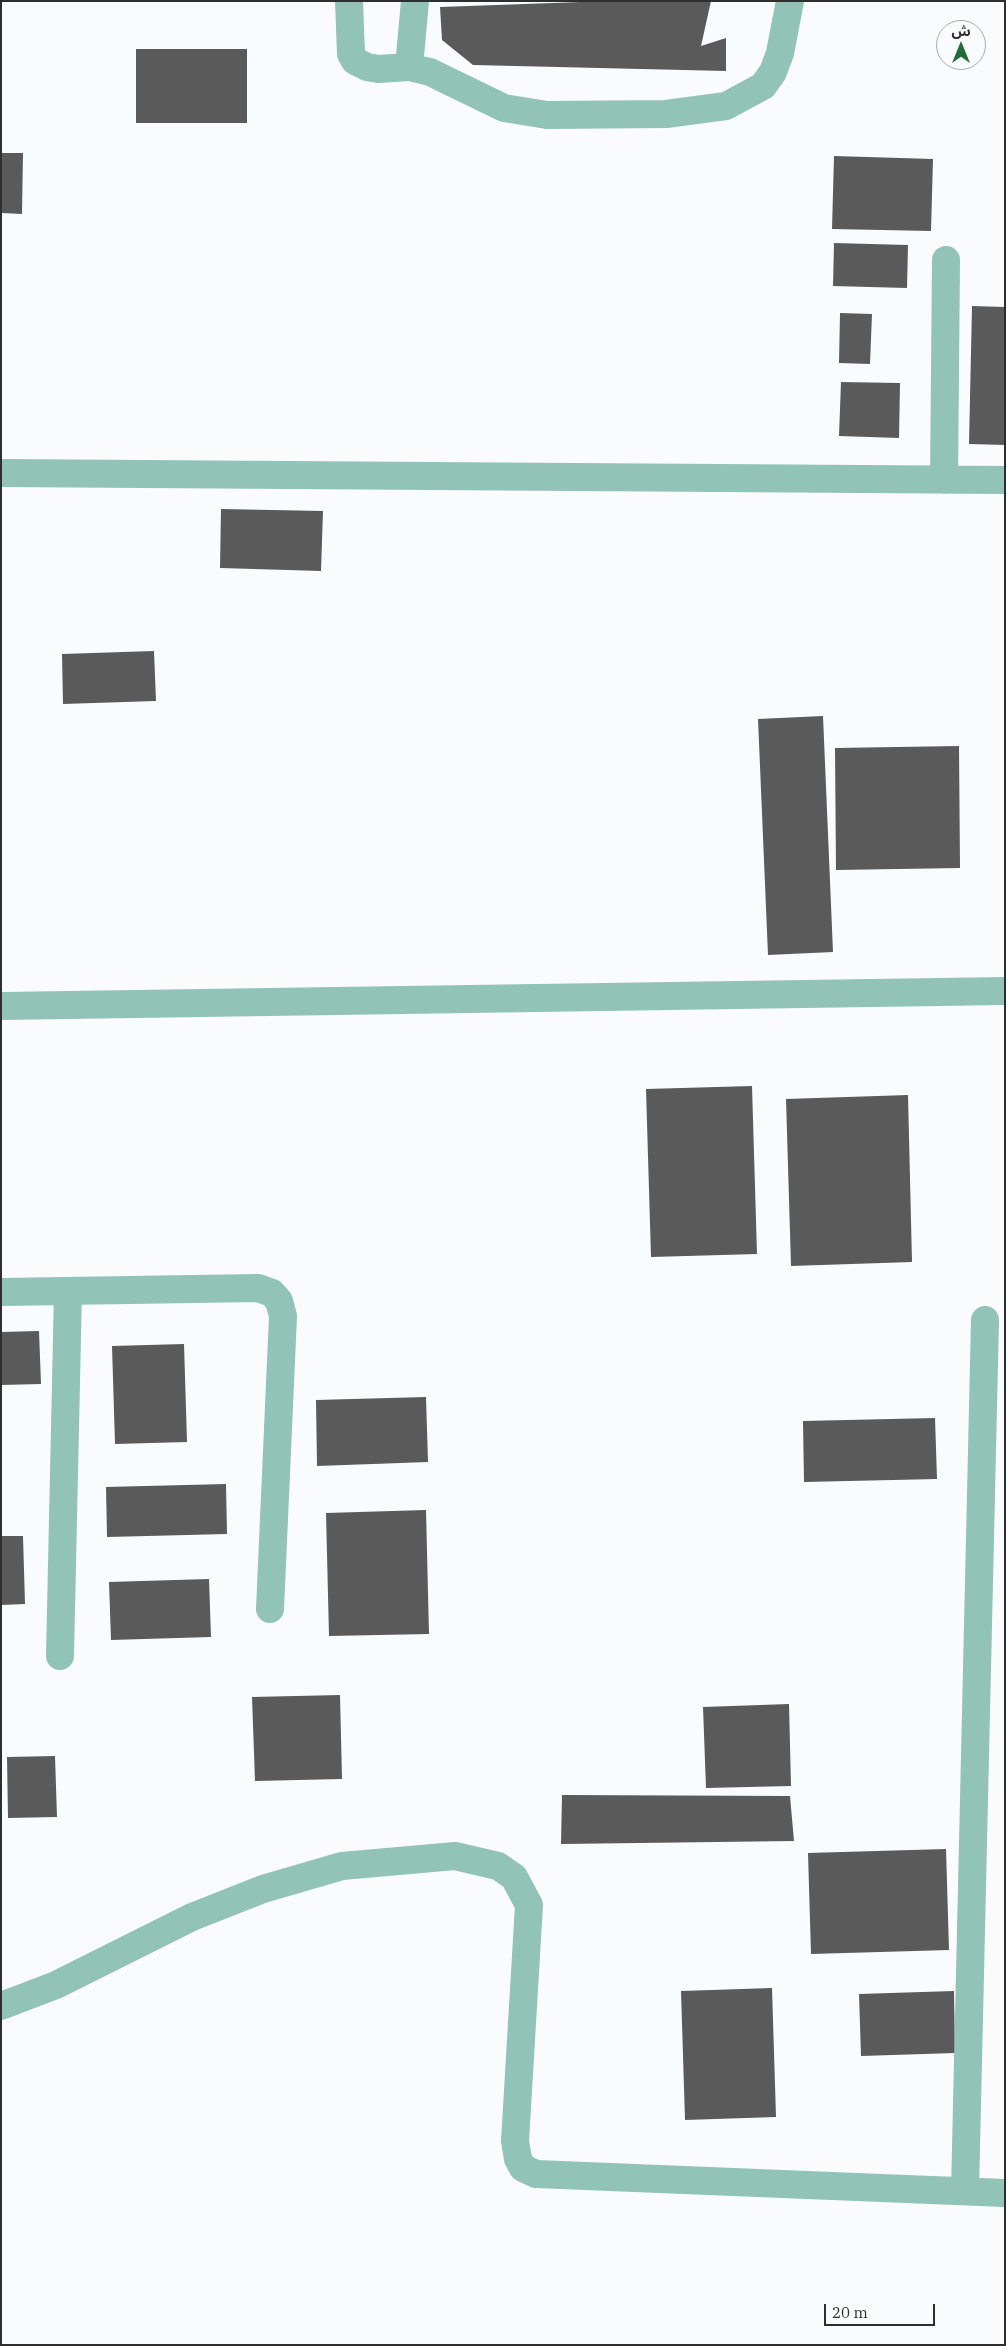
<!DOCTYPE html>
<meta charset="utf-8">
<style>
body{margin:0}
#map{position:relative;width:1006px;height:2346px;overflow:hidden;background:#fafbfd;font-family:"IBM Plex Serif","Noto Sans Arabic",serif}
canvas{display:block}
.frame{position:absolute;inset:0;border:2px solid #2d2e2e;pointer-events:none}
.north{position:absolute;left:936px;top:20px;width:50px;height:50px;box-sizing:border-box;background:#fafbfd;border:1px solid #a8a9aa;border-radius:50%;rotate:0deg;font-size:14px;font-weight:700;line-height:20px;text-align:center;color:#2d2e2e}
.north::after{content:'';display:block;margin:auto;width:18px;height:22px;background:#216c3a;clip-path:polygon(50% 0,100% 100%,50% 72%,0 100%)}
.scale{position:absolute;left:824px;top:2304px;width:111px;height:22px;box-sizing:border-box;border:2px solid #2d2e2e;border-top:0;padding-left:6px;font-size:15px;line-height:18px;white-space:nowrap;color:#2d2e2e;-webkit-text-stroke:4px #fafbfd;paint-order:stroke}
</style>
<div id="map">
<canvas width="1006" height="2346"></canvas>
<div class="frame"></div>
<div class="north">ش</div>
<div class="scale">20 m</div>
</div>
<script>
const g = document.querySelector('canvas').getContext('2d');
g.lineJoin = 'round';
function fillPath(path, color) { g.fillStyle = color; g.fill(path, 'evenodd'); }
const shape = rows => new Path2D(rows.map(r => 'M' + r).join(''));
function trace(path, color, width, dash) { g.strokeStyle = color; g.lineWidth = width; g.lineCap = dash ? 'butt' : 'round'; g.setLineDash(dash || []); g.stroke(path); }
fillPath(shape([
 [609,1,711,1,701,46,726,38,726,71,473,65,442,40,440,7],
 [136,49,247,49,247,123,136,123],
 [1,153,23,153,22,214,1,213],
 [834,156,933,159,931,231,832,229],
 [834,243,908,245,907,288,833,286],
 [972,306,1005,307,1005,445,969,444],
 [840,313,872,314,870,364,839,363],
 [841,382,900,383,899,438,839,436],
 [221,509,323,511,321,571,220,568],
 [154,651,156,701,63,704,62,654],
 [823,716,833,952,768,955,758,719],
 [959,746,960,868,836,870,835,748],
 [752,1086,757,1254,651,1257,646,1089],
 [908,1095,912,1262,791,1266,786,1099],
 [39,1331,41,1384,1,1385,1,1332],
 [184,1344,187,1442,115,1444,112,1346],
 [426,1397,428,1462,317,1466,316,1400],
 [935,1418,937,1479,804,1482,803,1421],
 [226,1484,227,1534,107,1537,106,1487],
 [426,1510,429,1634,329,1636,326,1513],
 [1,1536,23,1536,25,1604,1,1605],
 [209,1579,211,1637,111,1640,109,1582],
 [340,1695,342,1779,255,1781,252,1697],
 [789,1704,791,1786,706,1788,703,1707],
 [55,1756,57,1817,8,1818,7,1757],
 [562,1795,790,1796,794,1841,561,1844],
 [946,1849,949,1950,811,1954,808,1853],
 [772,1988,776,2117,685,2120,681,1991],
 [954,1991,955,2053,861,2056,859,1994]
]), '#5a5a5b');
trace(shape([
 [349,1,351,54,355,61,367,67,378,69,409,67],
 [415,1,409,67,430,72,504,108,547,115,666,114,726,106,763,86,773,72,780,53,790,1],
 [1,473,1005,480],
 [944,480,946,260],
 [1,1006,1005,991],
 [1,1292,258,1288,272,1293,279,1301,283,1316,270,1609],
 [60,1656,68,1291],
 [1,2006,56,1985,192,1917,263,1889,342,1866,455,1856,498,1866,514,1877,529,1905,515,2141,518,2159,523,2168,536,2174,1005,2193],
 [965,2191,985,1320]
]), '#91c3b7', 28);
</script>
